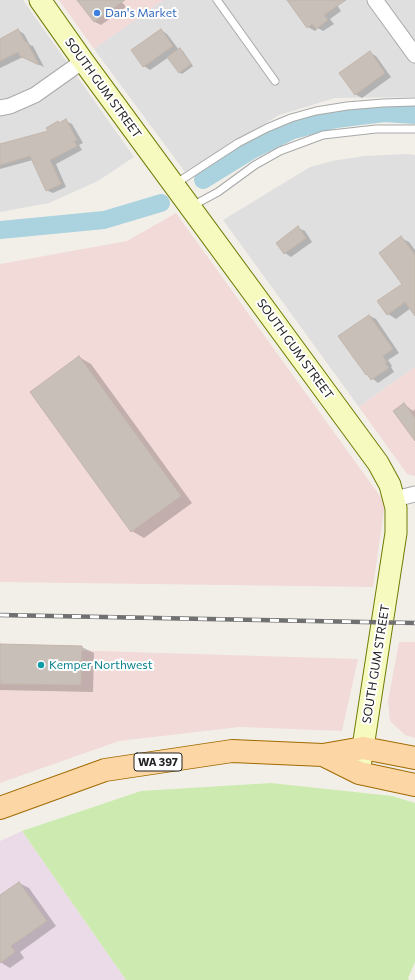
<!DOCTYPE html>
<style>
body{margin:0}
canvas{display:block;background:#f2efe9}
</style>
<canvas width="415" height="980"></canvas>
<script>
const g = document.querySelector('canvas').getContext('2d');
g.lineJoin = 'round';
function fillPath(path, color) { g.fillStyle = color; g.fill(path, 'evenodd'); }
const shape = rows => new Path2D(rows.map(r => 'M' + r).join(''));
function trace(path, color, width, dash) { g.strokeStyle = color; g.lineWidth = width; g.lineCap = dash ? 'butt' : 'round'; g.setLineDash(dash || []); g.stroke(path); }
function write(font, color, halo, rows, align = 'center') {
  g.font = font + ' Commissioner,sans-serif'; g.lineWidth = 4; g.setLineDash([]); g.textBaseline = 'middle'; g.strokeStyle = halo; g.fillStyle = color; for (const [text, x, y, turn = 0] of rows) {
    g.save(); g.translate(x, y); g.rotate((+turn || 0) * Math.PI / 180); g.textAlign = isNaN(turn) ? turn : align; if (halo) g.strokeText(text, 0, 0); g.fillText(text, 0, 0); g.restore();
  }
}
fillPath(shape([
 [0,0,23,0,134,157,98,181,49,203,0,212],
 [163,0,415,0,415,97,335,98,279,115,185,172,94,49],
 [407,154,415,155,415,367,359,407,223,220,310,167,332,161,364,156]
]), '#e0dfdf');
fillPath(shape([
 [59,0,163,0,94,49],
 [176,213,385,503,373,587,0,582,0,264,127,241],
 [415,367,415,476,414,476,407,474,359,407],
 [399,642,415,642,415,738,405,735,390,721,388,701],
 [0,648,358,659,342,731,240,727,119,741,0,783]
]), '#f2dad9');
fillPath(shape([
 [22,831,126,980,0,980,0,841]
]), '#ebdbe8');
fillPath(shape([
 [271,783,392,796,415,803,415,962,408,978,409,980,126,980,22,831,141,791]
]), '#cdebb0');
fillPath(shape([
 [79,0,120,0,126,7,101,25,95,22],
 [293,0,337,0,335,2,341,11,330,19,334,24,323,31,318,28,315,31,308,27],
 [18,30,24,34,30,45,33,46,44,67,23,57,0,68,0,40],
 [161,30,167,34,179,50,183,51,193,66,182,74,179,72,169,57,150,70,144,66],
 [370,53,376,56,391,77,362,98,355,94],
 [66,121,72,124,83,143,79,145,82,150,56,164,66,187,53,193,46,190,33,160,0,169,0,144,11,141,19,140,50,132],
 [298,228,305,231,312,242,291,257,285,253,277,243],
 [401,238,409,242,415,250,415,314,411,308,396,319,388,314,404,284],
 [370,316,376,319,399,353,388,360,392,366,391,367,394,372,378,383,367,374],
 [79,357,91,364,192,503,144,538,132,531],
 [404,404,413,411,415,409,415,437],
 [0,645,82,647,94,653,93,692,0,690],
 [19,883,29,888,56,926,20,952,24,958,10,968,0,962,0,897]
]), '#0003');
trace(shape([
 [203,180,250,151,293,130,336,119,384,113,415,115],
 [0,230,104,220,161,203]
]), '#aad3df', 18);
const building = shape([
 [77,0,125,0,94,22,77,0],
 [287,0,346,0,324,15,328,20,316,29,312,24,307,28,287,0],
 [18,29,25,42,27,42,39,65,20,56,18,52,0,61,0,39,18,29],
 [161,29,173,46,143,67,131,50,161,29],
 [180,48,191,64,179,73,167,57,180,48],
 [370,51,385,73,355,95,339,73,370,51],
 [66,119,77,140,74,141,77,146,50,160,61,184,46,191,30,156,0,165,0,144,48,131,46,128,58,121,59,123,66,119],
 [298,226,306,238,284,254,276,243,298,226],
 [401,236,415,255,415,316,405,302,387,315,377,301,402,284,379,253,401,236],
 [369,315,393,349,383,356,387,362,385,363,389,368,371,380,367,374,366,375,338,336,369,315],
 [79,356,181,496,131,532,30,392,79,356],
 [404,403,415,418,415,441,393,411,404,403],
 [0,644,82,646,81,685,0,684,0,644],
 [19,882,47,921,11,946,15,952,0,963,0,895,19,882]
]);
fillPath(building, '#c7bfb8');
trace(building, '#c4b6ab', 1);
const service = shape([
 [217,0,275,81],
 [175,184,238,143,267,128,291,118,316,111,347,106,383,103,415,102],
 [192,206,218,192,255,165,280,151,323,135,376,129,415,129]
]);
const minor = shape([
 [375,0,415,55],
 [0,108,10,106,35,95,83,61],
 [395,499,415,494]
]);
const secondary = shape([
 [40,0,83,61,378,463,390,485,396,508,396,533,359,773]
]);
const primary = shape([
 [323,755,359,773,415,785],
 [0,808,105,770,232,751,323,755,363,748,415,758]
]);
trace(service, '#a9a9a9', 9);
trace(minor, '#a9a9a9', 17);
trace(secondary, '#707d05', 23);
trace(primary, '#a06b00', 24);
trace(service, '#fff', 7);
trace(minor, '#fff', 15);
trace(secondary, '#f7fabf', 21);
trace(primary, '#fcd6a4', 22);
const rail = shape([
 [0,615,415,623]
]);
trace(rail, '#707070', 4.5);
trace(rail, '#fff', 3, [9]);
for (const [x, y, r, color] of [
 [97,13,4,"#3f7fe0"],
 [41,665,4,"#0f9aa8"]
]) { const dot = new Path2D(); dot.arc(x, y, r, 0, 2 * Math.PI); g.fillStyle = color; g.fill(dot); trace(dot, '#fff', 1.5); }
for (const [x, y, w] of [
 [158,762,48]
]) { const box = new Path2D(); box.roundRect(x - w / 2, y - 9, w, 18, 3); g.fillStyle = '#fff'; g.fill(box); trace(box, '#222', 1); }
write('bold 11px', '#222', null, [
 ["WA 397",158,762]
]);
write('12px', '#366cbe', '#fff', [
 ["Dan's Market",105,13]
], 'left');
write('12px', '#222', '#fff', [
 ["SOUTH GUM STREET",103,88,54],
 ["SOUTH GUM STREET",295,349,54],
 ["SOUTH GUM STREET",376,664,-81]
]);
write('12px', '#0d838f', '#fff', [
 ["Kemper Northwest",49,665]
], 'left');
</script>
